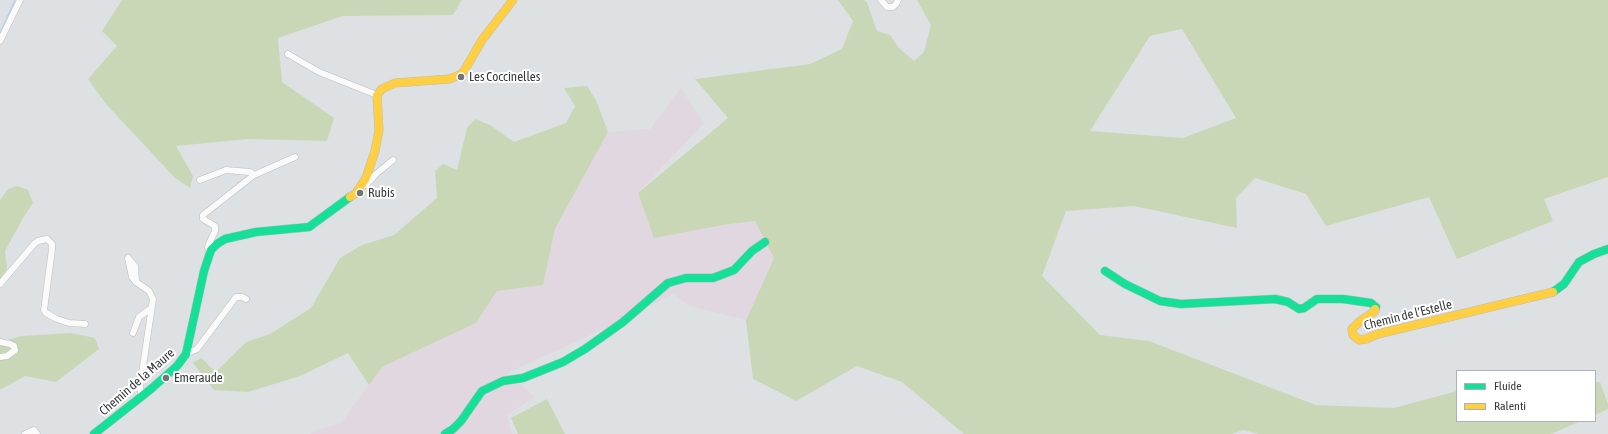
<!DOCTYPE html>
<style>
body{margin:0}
#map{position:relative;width:1608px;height:434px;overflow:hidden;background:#dee1e4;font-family:"Asap Condensed",sans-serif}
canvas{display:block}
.legend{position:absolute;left:1456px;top:370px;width:140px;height:52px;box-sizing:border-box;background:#fff;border:1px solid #afb0b1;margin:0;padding:5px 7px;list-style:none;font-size:12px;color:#383a3d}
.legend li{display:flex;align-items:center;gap:8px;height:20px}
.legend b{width:20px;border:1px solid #afb0b1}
</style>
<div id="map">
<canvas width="1608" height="434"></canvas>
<ul class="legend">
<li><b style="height:5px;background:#16e098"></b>Fluide</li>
<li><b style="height:5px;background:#ffcf43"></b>Ralenti</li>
</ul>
</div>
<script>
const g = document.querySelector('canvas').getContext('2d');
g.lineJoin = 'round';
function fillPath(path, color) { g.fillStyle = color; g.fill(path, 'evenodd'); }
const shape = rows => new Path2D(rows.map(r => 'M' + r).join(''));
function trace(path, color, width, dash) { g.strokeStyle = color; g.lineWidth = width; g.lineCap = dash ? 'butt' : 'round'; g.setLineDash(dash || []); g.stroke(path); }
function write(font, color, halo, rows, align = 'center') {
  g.font = font + ' "Asap Condensed",sans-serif'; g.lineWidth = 4; g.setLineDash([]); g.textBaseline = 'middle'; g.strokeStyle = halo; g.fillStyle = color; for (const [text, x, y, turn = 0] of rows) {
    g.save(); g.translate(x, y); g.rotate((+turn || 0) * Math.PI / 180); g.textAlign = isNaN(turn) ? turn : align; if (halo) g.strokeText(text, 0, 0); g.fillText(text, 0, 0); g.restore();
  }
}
fillPath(shape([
 [681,88,704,123,638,193,723,225,755,221,774,258,746,320,689,306,673,294,593,334,507,373,535,397,507,415,512,434,310,434,316,430,341,423,382,367,476,323,497,291,543,285,555,229,608,132,650,129]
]), '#e1d7e0');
fillPath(shape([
 [122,0,462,0,453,15,343,16,278,38,282,82,334,118,327,141,248,139,176,146,193,176,190,188,175,178,106,104,88,79,117,46,102,31],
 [838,0,864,0,867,2,877,31,890,35,899,48,914,61,924,52,931,25,917,0,1608,0,1608,177,1544,199,1553,221,1457,259,1429,197,1326,226,1306,194,1255,178,1236,198,1237,228,1134,206,1066,211,1042,276,1100,335,1149,341,1316,405,1394,408,1457,391,1457,421,1581,421,1551,434,1259,434,1243,430,1232,434,964,434,902,382,857,366,796,401,753,379,746,320,774,258,755,221,723,225,654,238,638,193,728,118,695,79,810,64,842,49,853,21],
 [1182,29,1236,118,1183,138,1090,131,1150,36],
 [587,86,596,100,608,132,555,229,543,285,497,291,476,323,382,367,369,385,348,353,300,376,248,392,214,390,193,363,201,358,216,372,246,342,270,334,311,308,340,258,362,245,394,235,437,198,435,171,443,164,457,170,467,128,475,119,490,125,514,142,566,123,575,106,564,88],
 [17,186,28,190,33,203,23,218,5,251,7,268,0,279,0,200,8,189],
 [71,333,95,338,99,349,56,382,25,376,0,390,0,342,22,336],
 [1595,382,1600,382,1608,404,1608,409,1595,415],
 [547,399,565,434,518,434,511,418]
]), '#c9d7b7');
trace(shape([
 [0,33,15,0]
]), '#bed0f2', 1.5);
const street = shape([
 [881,0,887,7,893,7,896,4,898,0],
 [0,41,20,0],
 [288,54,319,72,377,95],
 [200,180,226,170,250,172,254,175],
 [361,187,367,184,376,174,393,160],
 [211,250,208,248,209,244,215,231,215,226,203,219,203,215,254,175,295,157],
 [136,282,135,266,128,258,132,277,136,282,149,291,153,299,141,380,140,388,142,396],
 [0,284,34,244,38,241,47,239,52,244,52,249,44,310,46,313,57,319,69,323,85,324],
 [133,333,139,317,150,309],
 [0,342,10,344,14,346,15,350,7,356,0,357],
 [186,354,197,349,236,297,242,297,246,299],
 [25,434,34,430,37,434]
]);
const fast = shape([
 [1105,271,1125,284,1160,301,1181,304,1275,299,1288,302,1299,309,1304,308,1317,299,1343,299,1371,303,1376,307,1375,309],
 [1553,292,1564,284,1579,262,1594,254,1608,249],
 [94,434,151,389,177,366,186,354,204,271,211,250,217,244,225,239,256,232,309,227,350,197],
 [445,434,453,429,461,421,482,391,503,381,523,378,563,362,585,349,623,322,668,283,686,278,713,278,734,270,752,251,765,242]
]);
const slow = shape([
 [350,197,356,193,366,178,375,151,379,130,377,95,382,89,395,83,449,79,460,75,464,71,482,40,513,0],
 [1375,309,1375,311,1359,322,1352,329,1353,335,1359,340,1366,339,1378,334,1553,292]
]);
trace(street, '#bbbdbf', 7);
trace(fast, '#bbbdbf', 9);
trace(slow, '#bbbdbf', 9);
trace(street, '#fafafb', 6);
trace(fast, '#16e098', 8);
trace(slow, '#ffcf43', 8);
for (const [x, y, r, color] of [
 [461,77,4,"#727477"],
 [360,193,4,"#727477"],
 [166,378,4,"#727477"]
]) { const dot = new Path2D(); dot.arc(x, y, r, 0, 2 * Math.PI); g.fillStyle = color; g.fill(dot); trace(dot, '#fff', 1.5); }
write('13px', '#383a3d', '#fff', [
 ["Les Coccinelles",469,77],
 ["Rubis",368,193],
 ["Emeraude",174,378]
], 'left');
write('13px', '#383a3d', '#fff', [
 ["Chemin de l'Estelle",1408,315,-14],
 ["Chemin de la Maure",137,382,-41]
]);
</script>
